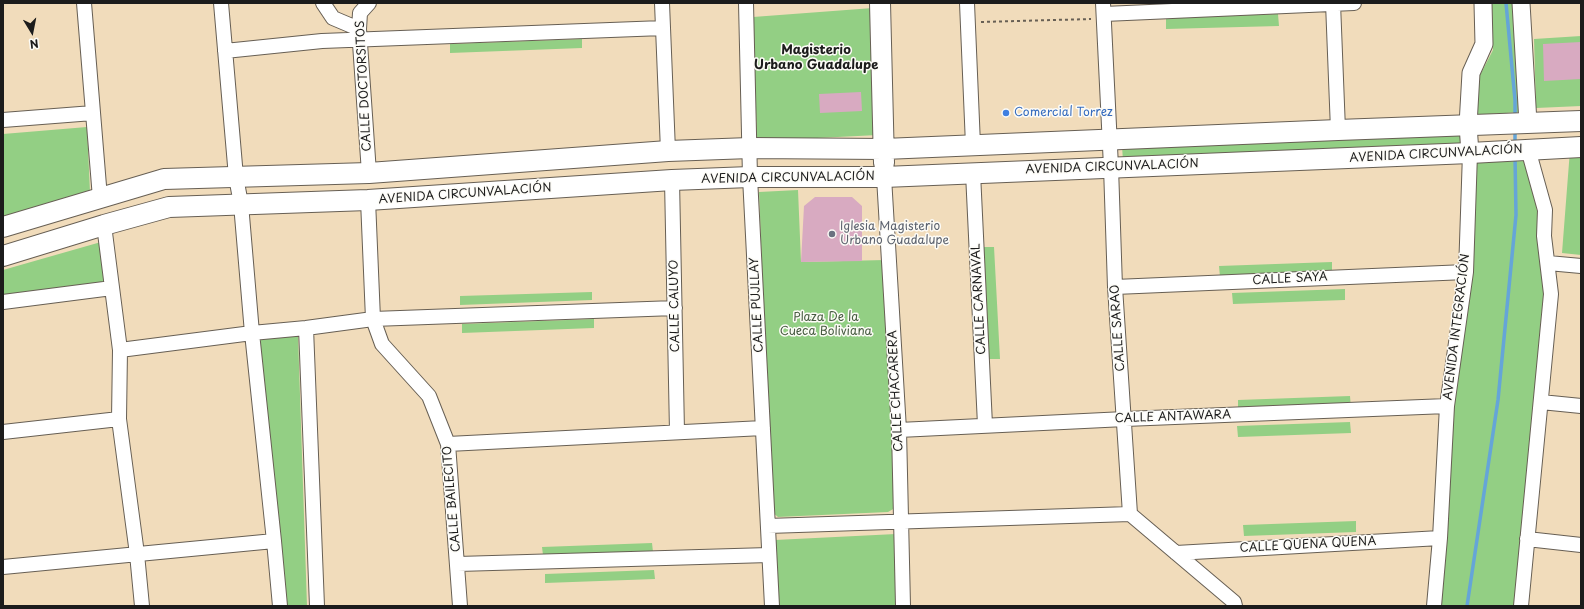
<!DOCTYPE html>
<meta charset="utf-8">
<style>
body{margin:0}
#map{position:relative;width:1584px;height:609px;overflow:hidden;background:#f1dcbb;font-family:"Playpen Sans",sans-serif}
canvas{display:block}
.frame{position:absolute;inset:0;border:4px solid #1c1c1c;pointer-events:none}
.north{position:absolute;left:12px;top:12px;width:40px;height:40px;-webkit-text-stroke:3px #fdfcf7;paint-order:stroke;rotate:170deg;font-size:11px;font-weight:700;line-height:16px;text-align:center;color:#1c1c1c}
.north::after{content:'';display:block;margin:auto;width:14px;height:18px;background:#1c1c1c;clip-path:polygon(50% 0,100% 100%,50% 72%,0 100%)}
</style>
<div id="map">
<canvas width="1584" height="609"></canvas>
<div class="frame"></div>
<div class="north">N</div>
</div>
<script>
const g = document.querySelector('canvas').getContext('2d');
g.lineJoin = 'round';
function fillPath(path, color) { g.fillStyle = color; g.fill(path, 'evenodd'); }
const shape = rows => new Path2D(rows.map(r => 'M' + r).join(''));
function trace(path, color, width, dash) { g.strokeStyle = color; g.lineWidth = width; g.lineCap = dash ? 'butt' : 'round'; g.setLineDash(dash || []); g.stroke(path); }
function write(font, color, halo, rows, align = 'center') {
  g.font = font + ' "Playpen Sans",sans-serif'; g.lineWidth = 3; g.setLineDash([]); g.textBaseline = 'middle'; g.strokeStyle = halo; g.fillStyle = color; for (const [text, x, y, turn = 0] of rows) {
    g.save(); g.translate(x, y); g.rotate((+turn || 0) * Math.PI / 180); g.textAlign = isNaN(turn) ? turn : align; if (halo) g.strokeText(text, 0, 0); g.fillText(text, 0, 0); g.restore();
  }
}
fillPath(shape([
 [1492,3,1515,3,1521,112,1475,115,1478,103,1478,79,1493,50],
 [873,8,878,135,757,141,753,17],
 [1278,14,1279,26,1166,29,1166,18],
 [1581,36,1581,106,1536,108,1534,39],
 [582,39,582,48,450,53,450,44],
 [87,127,90,192,3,217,3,134],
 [1457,133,1462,136,1462,143,1458,146,1123,161,1122,146],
 [1570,150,1581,150,1581,255,1562,253],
 [1528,161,1538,216,1537,233,1545,279,1514,606,1439,606,1454,402,1475,162],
 [798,190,801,262,885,260,895,508,888,512,778,517,772,512,759,192],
 [101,242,105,284,3,299,3,270],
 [983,247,994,247,1000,359,989,359],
 [1332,262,1332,274,1220,277,1219,266],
 [1345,289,1345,300,1233,304,1232,293],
 [592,292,592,300,460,305,460,296],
 [594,319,594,328,462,333,462,324],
 [298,335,307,606,287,606,259,340],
 [1350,396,1351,408,1238,411,1238,400],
 [1350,422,1351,433,1238,437,1237,426],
 [1356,521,1356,532,1244,536,1243,525],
 [896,534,899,606,779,606,775,540],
 [652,543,653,552,543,555,542,547],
 [654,570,655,579,545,583,545,574]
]), '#93cf84');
trace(shape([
 [1506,3,1515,100,1515,118],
 [1515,130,1515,144],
 [1467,606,1498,400,1516,215,1515,156]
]), '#65a5d8', 3.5);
fillPath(shape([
 [1581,42,1581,79,1544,81,1543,44],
 [861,92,862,111,820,113,819,94],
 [815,197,852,197,862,206,862,261,801,262,804,206]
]), '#d8aac1');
const minor = shape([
 [84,3,100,198],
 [221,3,236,177,241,204,252,333,274,541,280,606],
 [323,3,333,18,359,29],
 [662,3,668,151],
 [746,3,750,177,772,606],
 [967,3,973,145],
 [1103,3,1111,167,1115,287,1130,514,1234,602,1235,606],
 [1333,3,1338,130],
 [1104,14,1354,3],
 [225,51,322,41,663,28],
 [3,120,93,113],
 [369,173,359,29,360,13,369,3],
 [973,173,985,425],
 [884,177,899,430,903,606],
 [672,180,677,432],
 [368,200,373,319,382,344,429,396,448,444,460,606],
 [104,225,120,350,119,419,137,554,142,606],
 [1548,263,1581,266],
 [1115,287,1466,272],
 [3,302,112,288],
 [306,328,317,606],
 [120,350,252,333,306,328,373,319,675,308],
 [1541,402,1581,406],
 [899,430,1125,419,1447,406],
 [3,432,119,419],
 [448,444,763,428],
 [768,526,1130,514],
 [1527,539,1581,545],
 [1176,553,1440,538],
 [458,564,769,555],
 [3,567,274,541],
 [1434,606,1440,538,1447,406,1466,272,1470,153],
 [1521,606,1551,294,1544,236,1545,210,1528,149]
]);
const tertiary = shape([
 [1521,3,1528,123],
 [1470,153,1468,125,1471,73,1484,44,1483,3]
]);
const secondary = shape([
 [880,3,884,163],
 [3,227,164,179,369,173,668,151,750,148,884,149,1338,130,1581,121],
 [3,256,104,225,169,207,368,200,672,180,750,177,884,177,1470,153,1581,147]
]);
trace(minor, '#675f54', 16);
trace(tertiary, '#675f54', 19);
trace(secondary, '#675f54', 22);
trace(shape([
 [981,22,1091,19]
]), '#675f54', 2, [3, 3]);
trace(minor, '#fff', 14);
trace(tertiary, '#fff', 17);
trace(secondary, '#fff', 20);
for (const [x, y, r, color] of [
 [1006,113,4,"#3f7fe0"],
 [832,234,4,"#6b7280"]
]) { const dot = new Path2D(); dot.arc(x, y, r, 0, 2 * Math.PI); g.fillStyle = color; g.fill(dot); trace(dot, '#fdfcf7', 1.5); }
write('12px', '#1c1c1c', '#fdfcf7', [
 ["CALLE DOCTORSITOS",364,86,-93],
 ["AVENIDA CIRCUNVALACIÓN",1436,154,-3],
 ["AVENIDA CIRCUNVALACIÓN",1112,167,-2],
 ["AVENIDA CIRCUNVALACIÓN",788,178,-1],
 ["AVENIDA CIRCUNVALACIÓN",465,194,-4],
 ["CALLE SAYA",1290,279,-3],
 ["CALLE CARNAVAL",979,299,-93],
 ["CALLE PUJLLAY",757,305,-93],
 ["CALLE CALUYO",675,306,-91],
 ["AVENIDA INTEGRACIÓN",1457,327,-83],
 ["CALLE SARAO",1118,328,-94],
 ["CALLE CHACARERA",896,391,-93],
 ["CALLE ANTAWARA",1173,417,-2],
 ["CALLE BAILECITO",452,499,-95],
 ["CALLE QUENA QUENA",1308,545,-3]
]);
write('12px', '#366cbe', '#fdfcf7', [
 ["Comercial Torrez",1014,113]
], 'left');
write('12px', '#5b616d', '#fdfcf7', [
 ["Iglesia Magisterio",840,227],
 ["Urbano Guadalupe",840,241]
], 'left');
write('12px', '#465b40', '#fdfcf7', [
 ["Plaza De la",826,318],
 ["Cueca Boliviana",826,332]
]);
write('bold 13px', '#1c1c1c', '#fdfcf7', [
 ["Magisterio",816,50],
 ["Urbano Guadalupe",816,65]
]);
</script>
